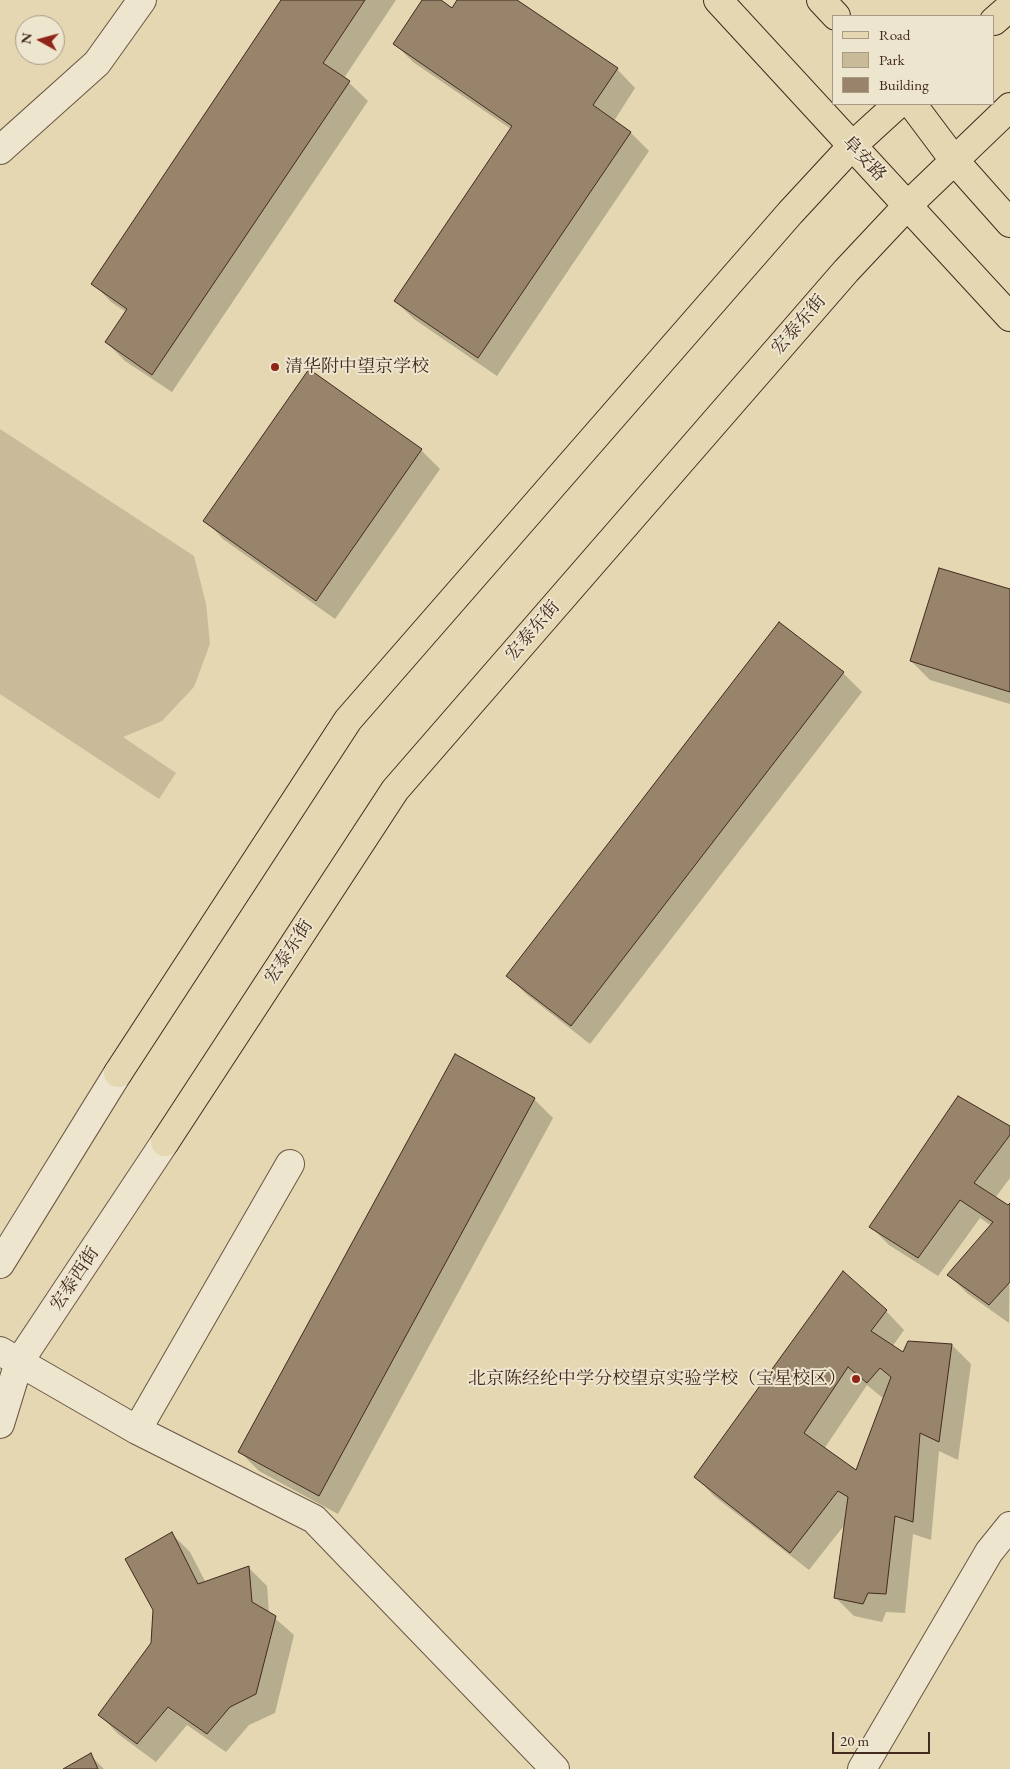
<!DOCTYPE html>
<meta charset="utf-8">
<style>
body{margin:0}
#map{position:relative;width:1010px;height:1769px;overflow:hidden;background:#e4d7b2;font-family:"EB Garamond",serif}
canvas{display:block}
.legend{position:absolute;left:832px;top:15px;width:162px;height:90px;box-sizing:border-box;background:#ede5cd;border:1px solid #a99a87;margin:0;padding:6px 9px;list-style:none;font-size:15px;color:#432a1f}
.legend li{display:flex;align-items:center;gap:10px;height:25px}
.legend b{width:25px;border:1px solid #a99a87}
.north{position:absolute;left:15px;top:15px;width:50px;height:50px;box-sizing:border-box;background:#ede5cd;border:1px solid #a99a87;border-radius:50%;rotate:277deg;font-size:14px;font-weight:700;line-height:20px;text-align:center;color:#432a1f}
.north::after{content:'';display:block;margin:auto;width:18px;height:22px;background:#8f2418;clip-path:polygon(50% 0,100% 100%,50% 72%,0 100%)}
.scale{position:absolute;left:832px;top:1732px;width:98px;height:22px;box-sizing:border-box;border:2px solid #432a1f;border-top:0;padding-left:6px;font-size:15px;line-height:18px;white-space:nowrap;color:#432a1f;-webkit-text-stroke:4px #ede5cd;paint-order:stroke}
</style>
<div id="map">
<canvas width="1010" height="1769"></canvas>
<ul class="legend">
<li><b style="height:6px;background:#e4d7b2"></b>Road</li>
<li><b style="height:14px;background:#c9ba99"></b>Park</li>
<li><b style="height:14px;background:#97846b"></b>Building</li>
</ul>
<div class="north">N</div>
<div class="scale">20 m</div>
</div>
<script>
const g = document.querySelector('canvas').getContext('2d');
g.lineJoin = 'round';
function fillPath(path, color) { g.fillStyle = color; g.fill(path, 'evenodd'); }
const shape = rows => new Path2D(rows.map(r => 'M' + r).join(''));
function trace(path, color, width, dash) { g.strokeStyle = color; g.lineWidth = width; g.lineCap = dash ? 'butt' : 'round'; g.setLineDash(dash || []); g.stroke(path); }
function write(font, color, halo, rows, align = 'center') {
  g.font = font + ' "EB Garamond","Noto Serif SC",serif'; g.lineWidth = 4; g.setLineDash([]); g.textBaseline = 'middle'; g.strokeStyle = halo; g.fillStyle = color; for (const [text, x, y, turn = 0] of rows) {
    g.save(); g.translate(x, y); g.rotate((+turn || 0) * Math.PI / 180); g.textAlign = isNaN(turn) ? turn : align; if (halo) g.strokeText(text, 0, 0); g.fillText(text, 0, 0); g.restore();
  }
}
fillPath(shape([
 [0,429,194,556,206,604,210,644,194,687,162,721,123,737,176,773,159,799,0,694]
]), '#c9ba99');
fillPath(shape([
 [282,0,396,0,344,78,368,101,172,392,125,361,106,342,126,312,111,302,93,283],
 [424,0,439,0,452,9,458,0,515,0,617,69,635,88,614,121,631,133,649,151,497,376,414,319,395,301,511,129,413,62,394,43],
 [309,371,421,450,440,469,335,619,223,539,205,520],
 [1010,591,1010,704,930,680,911,661],
 [779,624,843,673,862,692,590,1044,526,994,508,976],
 [534,1099,553,1118,338,1514,259,1471,240,1452],
 [1010,1127,1010,1178,995,1198,1008,1207,1010,1205,1009,1323,968,1294,949,1275,992,1226,980,1218,938,1276,889,1245,871,1227],
 [886,1311,904,1330,892,1347,904,1354,909,1342,952,1345,971,1364,958,1460,939,1451,931,1540,913,1534,905,1613,886,1612,882,1622,854,1616,835,1597,846,1523,809,1570,714,1496,696,1477],
 [867,1385,884,1399,856,1472,824,1449],
 [172,1534,190,1552,206,1583,248,1567,267,1586,269,1613,294,1635,275,1713,249,1725,226,1752,187,1725,156,1762,118,1734,100,1715,152,1644],
 [90,1755,104,1769,66,1769]
]), '#0003');
const building = shape([
 [281,0,365,0,323,63,350,81,152,375,105,342,127,309,91,284,281,0],
 [422,0,441,0,452,8,457,0,517,0,618,68,593,105,631,132,478,358,394,301,512,126,393,44,422,0],
 [309,369,422,449,316,601,203,521,309,369],
 [939,568,1010,589,1010,692,910,661,939,568],
 [779,622,844,672,571,1026,506,976,779,622],
 [455,1054,535,1098,319,1496,238,1452,455,1054],
 [958,1096,1010,1126,1010,1135,974,1183,1008,1205,1010,1203,1010,1282,989,1305,947,1275,993,1222,960,1200,918,1258,869,1227,958,1096],
 [843,1271,887,1310,871,1331,903,1352,908,1341,952,1344,939,1442,920,1433,913,1522,895,1516,886,1594,868,1593,863,1604,834,1598,848,1497,838,1491,790,1553,694,1477,843,1271],
 [848,1367,867,1383,880,1368,891,1377,856,1470,804,1433,848,1367],
 [172,1532,198,1584,249,1566,252,1602,276,1616,256,1694,230,1707,207,1734,168,1707,137,1744,98,1715,151,1643,153,1610,125,1559,172,1532],
 [91,1753,98,1769,63,1769,91,1753]
]);
fillPath(building, '#97846b');
trace(building, '#432a1f', 1);
const minor = shape([
 [0,150,97,63,142,0],
 [0,1264,118,1073],
 [0,1351,137,1430,314,1519,555,1769],
 [0,1424,19,1362,165,1142],
 [137,1430,290,1164],
 [862,1769,989,1552,1010,1526]
]);
const major = shape([
 [718,0,1010,317],
 [821,0,836,16],
 [994,21,1010,7],
 [912,104,954,160,1010,223],
 [118,1073,348,720,790,213,852,146,898,104],
 [165,1142,395,790,846,271,907,206,1010,107]
]);
trace(minor, '#6b5544', 30);
trace(major, '#432a1f', 30);
trace(minor, '#ede5cd', 28);
trace(major, '#e4d7b2', 28);
for (const [x, y, r, color] of [
 [275,367,5,"#8f2418"],
 [856,1379,5,"#8f2418"]
]) { const dot = new Path2D(); dot.arc(x, y, r, 0, 2 * Math.PI); g.fillStyle = color; g.fill(dot); trace(dot, '#ede5cd', 2); }
write('18px', '#432a1f', '#ede5cd', [
 ["阜安路",864,159,47],
 ["宏泰东街",799,325,-49],
 ["宏泰东街",533,631,-49],
 ["宏泰东街",289,952,-57],
 ["宏泰西街",75,1279,-56]
]);
write('18px', '#432a1f', '#ede5cd', [
 ["清华附中望京学校",285,367],
 ["北京陈经纶中学分校望京实验学校（宝星校区）",846,1379,"right"]
], 'left');
</script>
